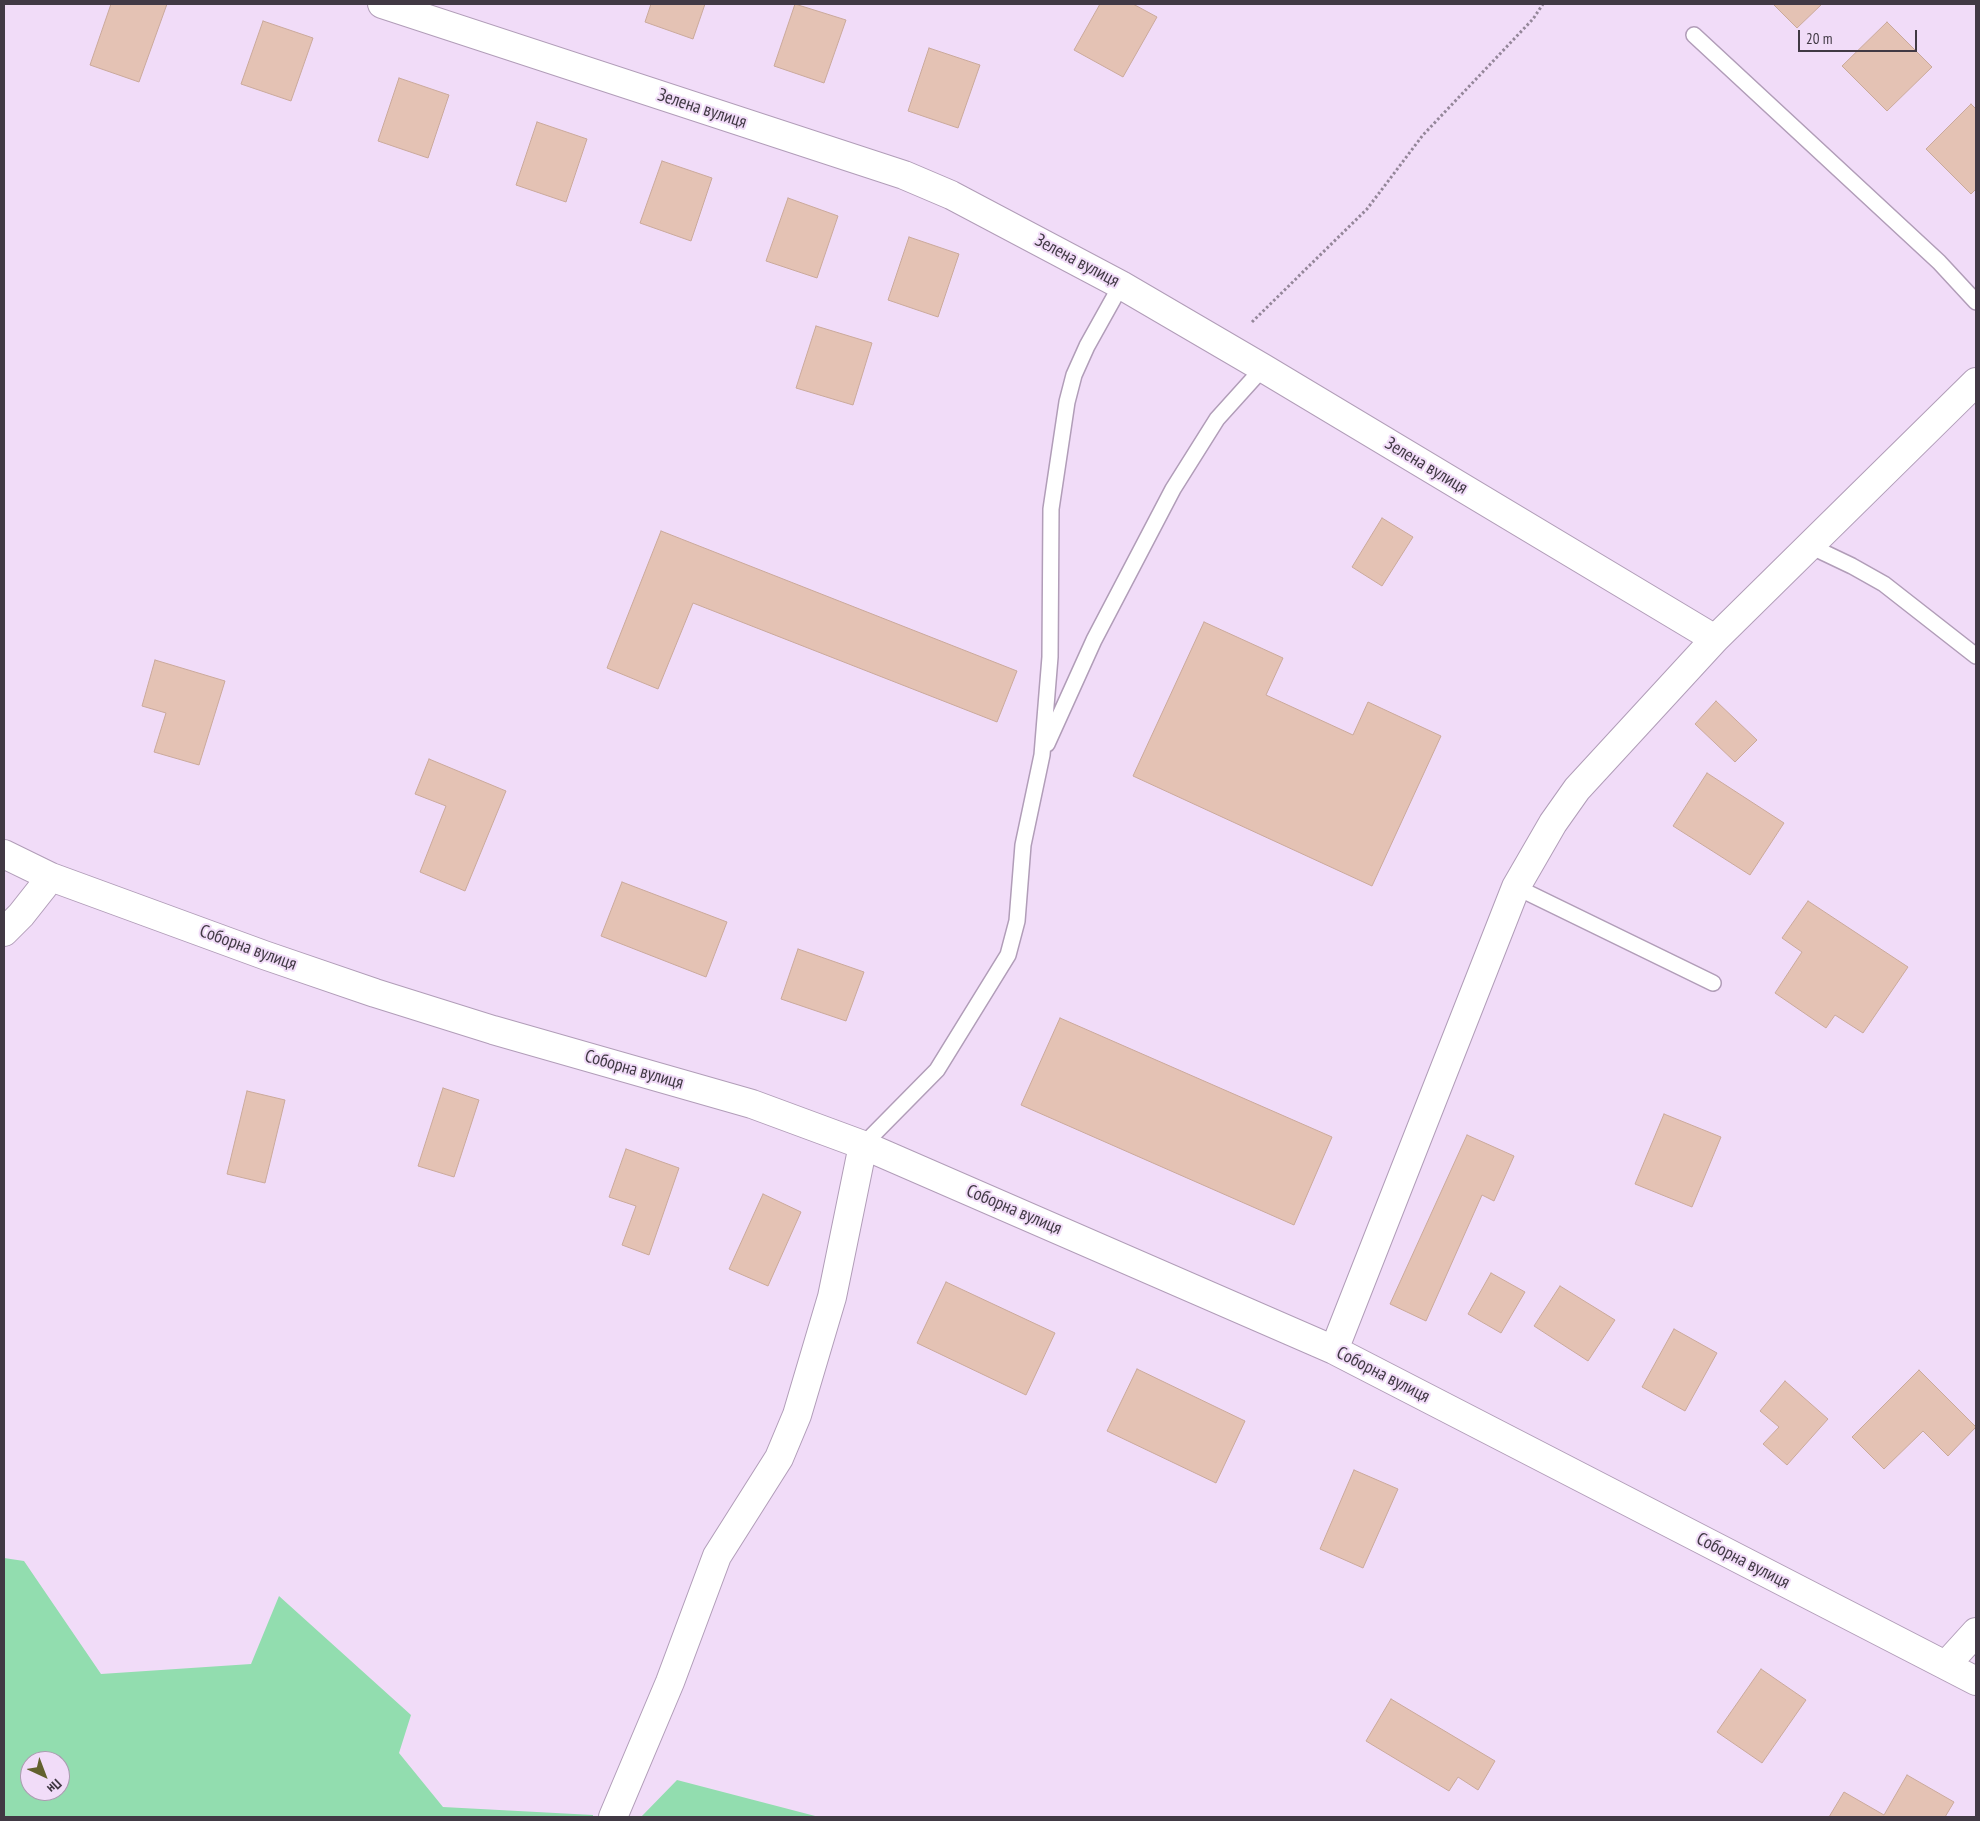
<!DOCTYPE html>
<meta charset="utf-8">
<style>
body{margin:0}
#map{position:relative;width:1980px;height:1821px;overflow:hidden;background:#f1dcf8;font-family:"PT Sans Narrow",sans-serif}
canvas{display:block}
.frame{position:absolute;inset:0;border:5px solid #413944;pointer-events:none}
.north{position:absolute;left:20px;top:1751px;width:50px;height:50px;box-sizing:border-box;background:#f1dcf8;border:1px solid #ab9bb0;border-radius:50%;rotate:137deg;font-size:14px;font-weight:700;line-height:20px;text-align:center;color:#413944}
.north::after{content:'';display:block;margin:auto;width:18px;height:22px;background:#63612e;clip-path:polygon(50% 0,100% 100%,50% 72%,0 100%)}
.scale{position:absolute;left:1798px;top:30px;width:119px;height:22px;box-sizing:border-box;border:2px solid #413944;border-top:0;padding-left:6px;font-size:15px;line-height:18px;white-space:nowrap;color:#413944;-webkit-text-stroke:4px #f1dcf8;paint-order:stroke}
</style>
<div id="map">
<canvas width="1980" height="1821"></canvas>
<div class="frame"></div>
<div class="north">Пн</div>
<div class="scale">20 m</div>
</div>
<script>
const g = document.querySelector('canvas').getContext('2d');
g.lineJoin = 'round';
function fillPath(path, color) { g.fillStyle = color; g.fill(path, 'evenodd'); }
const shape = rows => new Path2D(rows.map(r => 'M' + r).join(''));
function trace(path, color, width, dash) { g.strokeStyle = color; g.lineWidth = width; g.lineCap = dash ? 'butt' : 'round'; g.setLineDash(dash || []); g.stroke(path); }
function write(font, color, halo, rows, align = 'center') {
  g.font = font + ' "PT Sans Narrow",sans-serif'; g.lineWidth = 4; g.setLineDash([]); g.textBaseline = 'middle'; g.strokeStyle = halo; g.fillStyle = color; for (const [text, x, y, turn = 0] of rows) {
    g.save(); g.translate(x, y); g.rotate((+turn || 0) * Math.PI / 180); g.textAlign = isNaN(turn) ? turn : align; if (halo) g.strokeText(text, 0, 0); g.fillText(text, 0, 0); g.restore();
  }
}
fillPath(shape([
 [4,1558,24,1561,101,1674,251,1664,279,1596,411,1715,399,1753,443,1807,593,1815,593,1817,4,1817],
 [30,1761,60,1761,60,1791,30,1791],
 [677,1780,819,1817,641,1817]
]), '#92ddaf');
const building = shape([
 [111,4,167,4,139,82,90,65,111,4],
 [651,4,705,4,693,39,645,22,651,4],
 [795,4,846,20,824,83,774,66,795,4],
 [1100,4,1133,4,1157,17,1123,77,1074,50,1100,4],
 [1773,4,1822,4,1797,28,1773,4],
 [263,21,313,38,291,101,241,84,263,21],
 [1887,22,1932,67,1887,111,1842,66,1887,22],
 [929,48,980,65,958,128,908,111,929,48],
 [399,78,449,95,428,158,378,141,399,78],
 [1971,104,1976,109,1976,189,1971,194,1926,149,1971,104],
 [537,122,587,139,566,202,516,185,537,122],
 [662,161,712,178,691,241,640,223,662,161],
 [788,198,838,216,817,278,766,261,788,198],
 [909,237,959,254,938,317,888,300,909,237],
 [816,326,872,343,853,405,796,388,816,326],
 [1382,518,1413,537,1382,586,1352,567,1382,518],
 [661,531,1017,671,997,722,693,603,658,689,607,668,661,531],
 [1204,622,1283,658,1266,695,1353,735,1368,702,1441,736,1372,886,1133,776,1204,622],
 [155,660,225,681,199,765,154,752,166,713,142,706,155,660],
 [1716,701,1757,740,1735,762,1695,724,1716,701],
 [429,759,506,791,465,891,420,872,446,806,415,794,429,759],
 [1707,773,1784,823,1750,875,1673,826,1707,773],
 [622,882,727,922,706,977,601,936,622,882],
 [1808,901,1908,967,1863,1033,1835,1015,1826,1028,1775,993,1802,952,1782,938,1808,901],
 [798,949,864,972,846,1021,781,999,798,949],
 [1060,1018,1332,1137,1294,1225,1021,1105,1060,1018],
 [443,1088,479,1100,454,1177,418,1166,443,1088],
 [247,1091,285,1100,265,1183,227,1174,247,1091],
 [1664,1114,1721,1137,1692,1207,1635,1184,1664,1114],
 [1467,1135,1514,1156,1494,1201,1482,1195,1426,1321,1390,1304,1467,1135],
 [626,1149,679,1168,649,1255,622,1245,636,1206,609,1197,626,1149],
 [763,1194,801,1212,768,1286,729,1269,763,1194],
 [1491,1273,1525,1292,1501,1333,1468,1314,1491,1273],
 [946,1282,1055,1333,1026,1395,917,1343,946,1282],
 [1560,1286,1615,1320,1588,1361,1534,1326,1560,1286],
 [1674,1329,1717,1353,1685,1411,1642,1387,1674,1329],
 [1137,1369,1245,1421,1216,1483,1107,1431,1137,1369],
 [1919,1370,1976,1427,1948,1456,1923,1431,1884,1469,1852,1437,1919,1370],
 [1785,1381,1828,1419,1787,1465,1763,1444,1779,1427,1760,1411,1785,1381],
 [1354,1470,1398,1489,1363,1568,1320,1549,1354,1470],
 [1761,1669,1806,1700,1762,1763,1717,1732,1761,1669],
 [1391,1699,1495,1761,1478,1790,1458,1777,1449,1791,1366,1741,1391,1699],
 [1907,1775,1954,1802,1945,1817,1829,1817,1844,1792,1884,1815,1907,1775]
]);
fillPath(building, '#e4c2b4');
trace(building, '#caa99b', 1);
const lane = shape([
 [1694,35,1939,262,1976,302],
 [1810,546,1852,566,1884,584,1976,656],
 [1047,744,1094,640,1173,489,1217,419,1263,368],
 [1516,887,1713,983],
 [863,1145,937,1070,1008,955,1017,921,1023,845,1042,755,1050,657,1051,509,1067,402,1074,375,1087,346,1121,285]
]);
const street = shape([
 [382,4,904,175,951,195,1121,285,1263,368,1715,639],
 [4,854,51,877,264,955,375,993,493,1030,752,1104,863,1145,1334,1350,1976,1681],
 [4,932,21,915,51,877],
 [1334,1350,1516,887,1553,823,1577,789,1715,639,1976,382],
 [1946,1665,1976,1632],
 [613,1817,670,1682,717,1556,779,1458,797,1415,832,1297,863,1145]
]);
trace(lane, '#b19db8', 18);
trace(street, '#b19db8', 30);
trace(shape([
 [1252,322,1367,209,1423,135,1533,19,1543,4]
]), '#948699', 3, [2.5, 2.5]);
trace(lane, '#fff', 15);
trace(street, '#fff', 28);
write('18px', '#413944', '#f1dcf8', [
 ["Зелена вулиця",702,109,18],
 ["Зелена вулиця",1077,261,28],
 ["Зелена вулиця",1426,466,31],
 ["Соборна вулиця",248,948,20],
 ["Соборна вулиця",634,1070,16],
 ["Соборна вулиця",1014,1210,23],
 ["Соборна вулиця",1383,1375,27],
 ["Соборна вулиця",1743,1561,27]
]);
</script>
